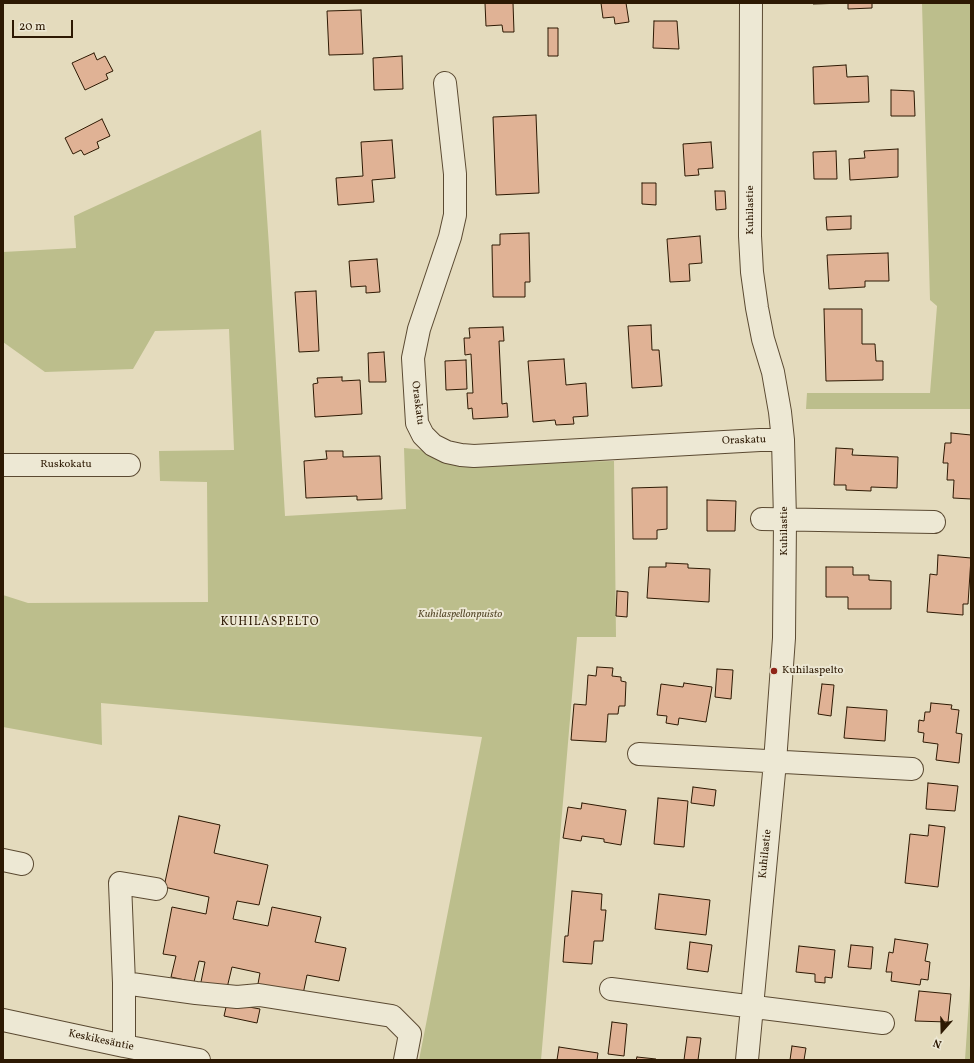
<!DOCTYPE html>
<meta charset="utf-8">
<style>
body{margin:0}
#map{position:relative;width:974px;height:1063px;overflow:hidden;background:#e4dbbd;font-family:Vollkorn,serif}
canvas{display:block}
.frame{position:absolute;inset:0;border:4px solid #2d1903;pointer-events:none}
.north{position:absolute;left:922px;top:1011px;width:40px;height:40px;-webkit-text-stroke:3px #ede8d4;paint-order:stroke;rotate:200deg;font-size:11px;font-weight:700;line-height:16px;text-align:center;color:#2d1903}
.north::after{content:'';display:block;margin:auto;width:14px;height:18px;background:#2d1903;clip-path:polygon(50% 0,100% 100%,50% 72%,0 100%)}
.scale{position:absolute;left:12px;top:20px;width:61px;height:18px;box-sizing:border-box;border:2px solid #2d1903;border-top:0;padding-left:5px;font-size:12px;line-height:14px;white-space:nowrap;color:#2d1903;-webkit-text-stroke:3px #ede8d4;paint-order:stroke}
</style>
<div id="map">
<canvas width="974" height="1063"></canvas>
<div class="frame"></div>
<div class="north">N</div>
<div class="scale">20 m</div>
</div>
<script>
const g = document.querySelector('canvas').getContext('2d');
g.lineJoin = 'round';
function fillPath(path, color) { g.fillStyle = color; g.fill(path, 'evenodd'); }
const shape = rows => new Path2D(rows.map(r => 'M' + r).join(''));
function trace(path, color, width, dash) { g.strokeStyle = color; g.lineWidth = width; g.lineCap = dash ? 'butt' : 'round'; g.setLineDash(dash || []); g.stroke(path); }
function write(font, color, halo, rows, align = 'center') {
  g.font = font + ' Vollkorn,serif'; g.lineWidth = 4; g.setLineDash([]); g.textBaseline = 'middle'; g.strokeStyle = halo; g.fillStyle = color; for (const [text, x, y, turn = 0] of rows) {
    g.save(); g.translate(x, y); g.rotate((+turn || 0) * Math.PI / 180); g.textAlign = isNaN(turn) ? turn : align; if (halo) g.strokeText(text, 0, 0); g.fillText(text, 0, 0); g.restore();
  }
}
fillPath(shape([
 [922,3,971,3,971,409,806,409,807,393,930,393,937,306,930,300],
 [261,130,269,246,285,516,406,509,404,448,424,450,476,464,614,461,616,637,577,637,541,1060,419,1060,482,737,101,703,102,745,3,727,3,595,28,603,208,602,207,482,160,481,159,451,234,450,229,329,155,331,133,369,45,372,3,342,3,252,76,248,74,216],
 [971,970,971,1060,965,1060]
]), '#bcbe8c');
const building = shape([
 [485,3,513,3,514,32,503,32,502,25,486,26,485,3],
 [601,3,626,3,629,22,615,24,614,17,603,18,601,3],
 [813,3,846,3,813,4,813,3],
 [848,3,872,3,872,8,848,9,848,3],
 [361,10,363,54,329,55,327,11,361,10],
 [654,21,677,21,679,49,653,48,654,21],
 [548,28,558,28,558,56,548,56,548,28],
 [94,53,97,60,105,56,113,71,106,74,108,79,85,90,72,63,94,53],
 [402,56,403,89,374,90,373,58,402,56],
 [846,65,847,77,868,76,869,102,814,104,813,67,846,65],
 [891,90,914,91,915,116,891,116,891,90],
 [536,115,539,193,496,195,493,117,536,115],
 [102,119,110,136,97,142,99,148,84,155,81,150,73,154,65,138,102,119],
 [392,140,395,178,372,180,374,202,338,205,336,178,363,176,361,142,392,140],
 [711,142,713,168,698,169,699,175,685,176,683,144,711,142],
 [898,149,898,177,850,180,849,159,865,158,864,151,898,149],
 [836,151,837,179,814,179,813,152,836,151],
 [642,183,656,183,656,205,642,204,642,183],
 [715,191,725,191,726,209,716,210,715,191],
 [851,216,851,229,827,230,826,217,851,216],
 [529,233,530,282,525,282,525,297,493,297,492,245,500,245,500,234,529,233],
 [700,236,702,263,689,264,690,281,670,282,667,239,700,236],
 [888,253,889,281,865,281,865,287,829,289,827,255,888,253],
 [377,259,380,292,366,293,366,286,351,287,349,261,377,259],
 [316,291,319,351,299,352,295,292,316,291],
 [824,309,862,309,862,344,875,344,876,361,883,361,883,380,826,381,824,309],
 [651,325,652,350,659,350,662,386,632,388,628,326,651,325],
 [503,327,504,341,499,341,502,404,507,403,508,417,473,419,472,408,468,409,467,393,473,393,471,354,465,355,464,338,470,338,469,328,503,327],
 [384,352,386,382,369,382,368,353,384,352],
 [564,359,566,385,586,383,588,416,573,417,574,424,556,425,555,420,533,422,528,361,564,359],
 [466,360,467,389,446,390,445,361,466,360],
 [342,377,342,381,360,380,362,414,315,417,313,384,318,383,317,378,342,377],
 [951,433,971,435,971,499,953,498,954,480,947,480,948,463,943,463,945,443,951,443,951,433],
 [836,448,853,449,852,455,898,457,897,488,871,487,871,491,846,490,846,485,834,485,836,448],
 [326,451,343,451,343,457,380,456,382,499,357,500,357,496,306,498,304,461,327,459,326,451],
 [667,487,667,529,657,530,657,539,633,539,632,488,667,487],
 [707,500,736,501,735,531,707,531,707,500],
 [938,555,971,558,968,604,963,604,963,615,927,612,930,574,937,575,938,555],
 [666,563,688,564,688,568,710,569,709,602,647,598,649,567,666,567,666,563],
 [826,567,853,567,853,575,869,575,869,580,891,581,891,609,848,609,848,597,826,597,826,567],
 [617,591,628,592,627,617,616,616,617,591],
 [597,667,613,668,612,676,621,677,621,681,626,682,625,706,619,706,618,714,608,714,606,742,571,740,574,704,586,705,588,675,596,676,597,667],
 [717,669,733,670,731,699,715,697,717,669],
 [684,683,712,687,706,722,679,718,678,725,666,723,667,716,657,715,661,684,683,687,684,683],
 [822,684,834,685,831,716,818,714,822,684],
 [931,703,952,705,951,709,959,710,956,733,962,734,959,763,936,760,938,744,923,742,924,733,918,732,919,720,924,721,925,712,930,712,931,703],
 [847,707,887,710,885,741,844,738,847,707],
 [928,783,958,786,955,811,926,809,928,783],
 [693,787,716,790,714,806,691,803,693,787],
 [658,798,688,801,684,847,654,844,658,798],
 [582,803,626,810,621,845,604,842,604,839,582,836,581,841,563,838,568,807,581,809,582,803],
 [179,816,220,825,214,853,268,865,259,905,237,901,233,919,268,926,272,907,321,917,315,942,346,948,339,981,307,975,302,999,257,989,260,973,232,967,226,992,200,987,205,962,199,961,194,982,171,977,176,956,163,954,172,907,206,914,209,897,164,887,179,816],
 [929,825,945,827,938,887,905,883,910,834,928,836,929,825],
 [572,891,602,894,601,910,606,910,603,941,594,941,592,964,563,962,565,936,568,936,572,891],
 [659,894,710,900,706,935,655,929,659,894],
 [895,939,928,944,925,961,930,962,928,980,921,979,920,985,891,981,892,972,886,972,889,952,893,953,895,939],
 [690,942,712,945,708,972,687,969,690,942],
 [851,945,873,947,871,969,848,967,851,945],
 [799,946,835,950,832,978,825,977,825,983,815,982,815,974,796,972,799,946],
 [919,991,951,994,948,1022,915,1021,919,991],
 [227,1003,260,1009,257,1023,224,1016,227,1003],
 [612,1022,627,1024,624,1056,608,1054,612,1022],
 [687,1037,701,1038,698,1060,684,1060,687,1037],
 [792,1046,806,1048,804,1060,790,1060,792,1046],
 [559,1047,598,1053,597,1060,557,1060,559,1047],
 [637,1057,656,1059,656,1060,636,1060,637,1057]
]);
fillPath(building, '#e0b295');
trace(building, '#2d1903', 1);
const minor = shape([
 [445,83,455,174,455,215,450,237,419,329,413,358,417,423,423,435,433,445,447,452,461,455,474,456,760,440,783,440],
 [3,465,129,465],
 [762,519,934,522],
 [639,754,912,769],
 [3,860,22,864],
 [124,983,196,993,237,997,259,995,392,1016,410,1034,405,1060],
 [611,989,883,1023],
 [3,1020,124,1046,199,1060],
 [124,1046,124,983,120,883,156,889],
 [747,1060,775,762,784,638,785,519,783,440,780,412,773,372,763,339,757,308,752,272,750,236,751,3]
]);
trace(minor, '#5b4a32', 24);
trace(minor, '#ede8d4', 22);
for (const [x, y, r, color] of [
 [774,671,4,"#8f2418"]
]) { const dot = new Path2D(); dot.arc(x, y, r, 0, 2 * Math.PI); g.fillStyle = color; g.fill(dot); trace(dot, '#ede8d4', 1.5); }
write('11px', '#2d1903', '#ede8d4', [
 ["Kuhilastie",751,210,-90],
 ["Oraskatu",417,403,83],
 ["Oraskatu",744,441,-2],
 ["Ruskokatu",66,465],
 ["Kuhilastie",785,531,-90],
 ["Kuhilastie",766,854,-84],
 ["Keskikesäntie",101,1041,12]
]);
write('italic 11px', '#584b2c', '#ede8d4', [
 ["Kuhilaspellonpuisto",460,615]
]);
write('11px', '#2d1903', '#ede8d4', [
 ["Kuhilaspelto",782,671]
], 'left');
g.letterSpacing = '1px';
write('12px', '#2d1903', '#ede8d4', [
 ["KUHILASPELTO",270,623]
]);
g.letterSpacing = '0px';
</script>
